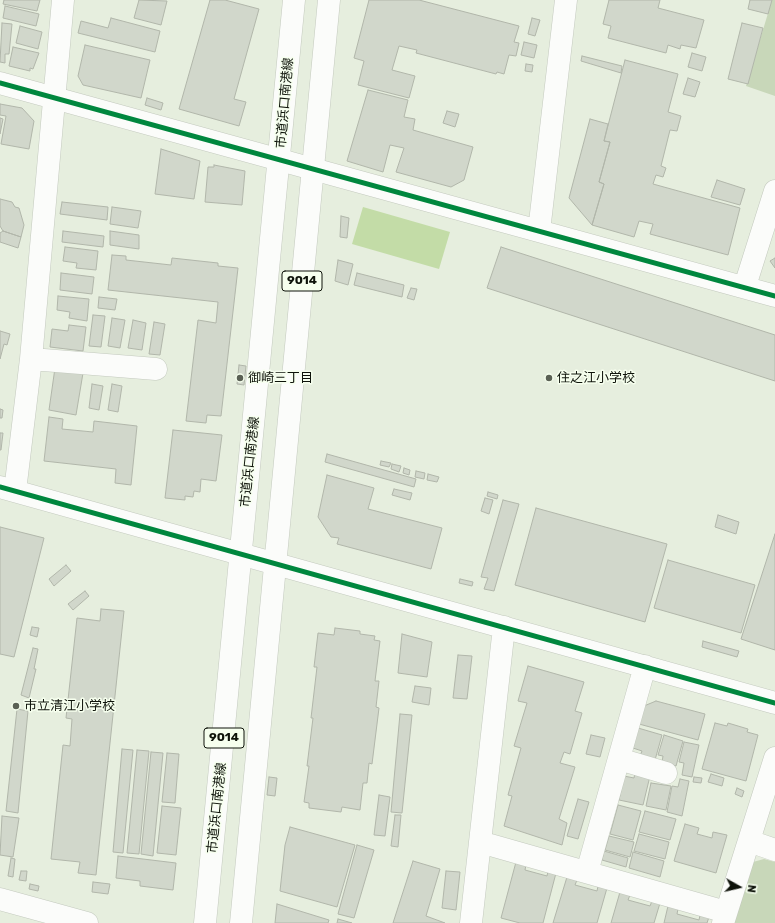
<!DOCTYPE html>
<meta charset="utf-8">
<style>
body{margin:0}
#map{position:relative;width:775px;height:923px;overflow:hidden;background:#e6eede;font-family:Rubik,sans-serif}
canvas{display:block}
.north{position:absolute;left:719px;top:867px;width:40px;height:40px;-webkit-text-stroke:3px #f6ffee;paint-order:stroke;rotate:98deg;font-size:11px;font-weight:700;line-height:16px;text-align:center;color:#0e130a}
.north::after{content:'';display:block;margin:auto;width:14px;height:18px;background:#0e130a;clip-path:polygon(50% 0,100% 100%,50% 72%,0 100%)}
</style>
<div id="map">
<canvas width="775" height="923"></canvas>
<div class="north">N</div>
</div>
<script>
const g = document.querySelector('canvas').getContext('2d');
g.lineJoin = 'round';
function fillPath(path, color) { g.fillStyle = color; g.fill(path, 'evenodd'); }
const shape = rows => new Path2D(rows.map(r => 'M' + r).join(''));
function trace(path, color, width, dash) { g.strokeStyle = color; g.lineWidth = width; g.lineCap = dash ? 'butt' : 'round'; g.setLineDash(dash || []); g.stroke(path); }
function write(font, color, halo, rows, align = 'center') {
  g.font = font + ' Rubik,"Noto Sans JP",sans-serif'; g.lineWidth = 3; g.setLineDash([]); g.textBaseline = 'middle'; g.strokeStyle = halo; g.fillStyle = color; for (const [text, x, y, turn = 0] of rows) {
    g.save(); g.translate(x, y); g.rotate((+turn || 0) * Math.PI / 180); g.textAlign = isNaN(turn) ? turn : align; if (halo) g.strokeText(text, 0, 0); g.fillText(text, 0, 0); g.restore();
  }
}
fillPath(shape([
 [772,0,775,0,775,96,746,86],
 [764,859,775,862,775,923,734,923,753,862]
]), '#c8d7b9');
fillPath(shape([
 [363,207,450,232,439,269,352,244]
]), '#c3dca7');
const building = shape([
 [4,0,40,0,37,11,3,4,4,0],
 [139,0,167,1,161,25,134,18,139,0],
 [210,0,225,0,259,9,234,99,246,102,239,126,179,109,210,0],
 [369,0,419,0,519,26,514,42,519,43,516,56,509,55,504,74,497,72,496,74,416,53,417,50,399,46,392,70,415,76,409,98,358,85,364,61,354,58,369,0],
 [609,0,660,0,658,8,704,20,696,48,681,45,680,49,668,45,666,53,608,38,611,26,603,24,609,0],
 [750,0,772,0,768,14,748,9,750,0],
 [5,6,39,14,36,26,3,18,5,6],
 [111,18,160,31,155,52,78,33,81,21,108,28,111,18],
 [532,18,540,20,535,36,528,34,532,18],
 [2,23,12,24,9,54,5,54,5,63,0,62,2,23],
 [742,23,763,28,748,84,728,79,742,23],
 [20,26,42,32,38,49,16,43,20,26],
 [524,42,537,45,534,58,521,55,524,42],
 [85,45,150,60,141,98,83,85,78,76,85,45],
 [13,47,39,53,33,69,30,68,30,71,9,66,13,47],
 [692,53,706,57,702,71,688,67,692,53],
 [582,56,622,66,621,73,581,61,582,56],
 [625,60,678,74,668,112,681,116,677,131,670,130,661,166,666,168,663,177,656,175,653,184,740,208,728,255,650,234,653,224,639,221,634,237,592,225,604,184,599,182,610,142,604,141,625,60],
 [526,64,533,65,532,72,525,71,526,64],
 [688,78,700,82,695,97,683,94,688,78],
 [368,90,408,100,404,117,415,119,413,130,473,147,464,180,451,187,396,172,404,148,390,145,383,172,347,161,368,90],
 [147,98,163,103,161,110,145,105,147,98],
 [0,104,22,108,34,121,29,149,1,144,6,116,0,115,0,104],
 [447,111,459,114,455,127,443,123,447,111],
 [0,118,3,119,0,134,0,118],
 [590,119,608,124,604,141,610,142,599,182,604,184,592,225,569,198,590,119],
 [161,149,200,161,194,199,155,194,161,149],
 [214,165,245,171,242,205,205,202,208,167,214,167,214,165],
 [717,180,745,189,740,205,711,197,717,180],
 [0,199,12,202,15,207,19,208,24,225,21,237,3,231,0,226,0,199],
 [62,202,108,207,107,220,60,214,62,202],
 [112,207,141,211,138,228,110,224,112,207],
 [341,216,349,218,347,238,340,237,341,216],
 [3,231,21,237,18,248,0,242,0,233,3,231],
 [63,231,104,236,103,247,62,242,63,231],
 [110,231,139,235,139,249,110,245,110,231],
 [65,247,98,251,96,270,76,268,77,263,63,261,65,247],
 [501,247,775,335,775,381,487,288,501,247],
 [112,255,126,256,126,260,171,265,172,258,218,263,218,266,238,268,221,416,207,415,206,423,186,421,198,320,216,323,218,302,108,290,112,255],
 [775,258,775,268,770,261,775,258],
 [338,260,353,264,348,285,335,281,338,260],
 [61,273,94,277,92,294,60,290,61,273],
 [357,273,404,285,402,297,354,285,357,273],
 [411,288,417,289,414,300,407,298,411,288],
 [58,296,89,299,87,321,69,318,70,312,57,310,58,296],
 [99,297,117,299,115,310,98,308,99,297],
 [93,315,105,316,101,347,89,346,93,315],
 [112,318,125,320,120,348,108,346,112,318],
 [133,320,146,323,142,350,128,348,133,320],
 [154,322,165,324,160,355,149,354,154,322],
 [69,325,86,327,83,351,50,347,52,329,68,331,69,325],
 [0,331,10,334,7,345,4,344,0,359,0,331],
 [239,365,246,366,244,385,237,384,239,365],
 [55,368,83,373,76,415,49,410,55,368],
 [92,384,103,386,99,410,89,408,92,384],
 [112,384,122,386,118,412,108,410,112,384],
 [0,409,3,410,2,418,0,418,0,409],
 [49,417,63,419,62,429,93,432,94,421,137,426,131,485,115,483,116,469,44,461,49,417],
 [173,430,222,435,216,481,201,479,200,492,194,491,193,497,185,496,185,500,165,498,173,430],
 [0,433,3,433,1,450,0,450,0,433],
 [327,454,416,479,414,487,325,462,327,454],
 [381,461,391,463,389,467,380,465,381,461],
 [392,464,401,466,399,472,391,469,392,464],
 [404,468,410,470,409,475,403,473,404,468],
 [416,471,425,473,424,479,415,477,416,471],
 [428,474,439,477,437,482,427,480,428,474],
 [327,475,374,488,368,509,442,528,431,569,337,544,339,538,331,537,318,517,327,475],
 [394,489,412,493,410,500,392,495,394,489],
 [488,492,498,495,497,499,487,496,488,492],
 [485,498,493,500,489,514,481,511,485,498],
 [503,500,519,504,494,591,484,589,488,578,481,577,503,500],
 [536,508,667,544,645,622,515,585,536,508],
 [718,515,739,522,736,534,715,527,718,515],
 [0,527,44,538,14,657,0,654,0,527],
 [775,534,775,650,741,639,775,534],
 [668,560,755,585,741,633,654,608,668,560],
 [66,565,71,571,54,586,49,579,66,565],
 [460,579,473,582,472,586,459,583,460,579],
 [85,591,89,596,73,610,68,604,85,591],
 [101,609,124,611,96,875,78,873,80,862,51,859,63,745,70,746,72,719,66,718,77,618,100,621,101,609],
 [32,627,39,628,37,637,30,635,32,627],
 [335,628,360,631,360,634,375,636,374,640,380,641,375,681,379,681,376,707,379,708,372,764,369,763,367,783,363,783,360,810,342,807,341,812,309,808,309,803,304,802,309,766,307,766,313,718,311,718,317,667,314,667,318,633,334,635,335,628],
 [402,634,432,642,427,677,398,673,402,634],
 [703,641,739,651,737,657,702,647,703,641],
 [33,648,38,649,34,669,36,669,29,698,21,695,33,648],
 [458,655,472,656,467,699,453,698,458,655],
 [528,666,584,682,575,711,582,713,570,754,564,752,560,763,575,767,559,819,567,823,562,845,504,826,512,796,508,795,521,748,514,746,527,703,518,701,528,666],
 [415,686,431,688,429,705,412,702,415,686],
 [656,701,705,714,698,740,639,724,644,706,656,701],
 [17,709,28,711,18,813,6,811,17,709],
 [400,714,412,715,402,813,391,812,400,714],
 [715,723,727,726,728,723,748,729,747,732,758,735,746,781,702,769,715,723],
 [638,728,662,735,655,760,640,756,642,751,633,748,638,728],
 [591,735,605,738,600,757,586,754,591,735],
 [664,735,683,741,676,766,662,762,663,756,658,755,664,735],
 [684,742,699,745,692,777,682,775,684,763,679,762,684,742],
 [122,749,133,750,123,853,113,852,122,749],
 [137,750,149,751,139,854,127,853,137,750],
 [151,752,163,753,153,856,141,854,151,752],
 [167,753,179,754,175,803,162,802,167,753],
 [635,773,650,776,643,805,619,800,624,776,634,778,635,773],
 [711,774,724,778,722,786,708,782,711,774],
 [269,777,277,778,275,796,267,795,269,777],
 [694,777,702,778,701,783,693,782,694,777],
 [680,779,689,781,682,816,667,812,672,786,678,787,680,779],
 [651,783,671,786,666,810,646,806,651,783],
 [737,788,744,791,742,797,735,794,737,788],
 [379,795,390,797,385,836,374,835,379,795],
 [578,799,589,802,578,839,567,836,578,799],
 [618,805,641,811,633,840,610,834,618,805],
 [162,806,181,808,176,855,157,853,162,806],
 [645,811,676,819,670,840,639,832,645,811],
 [395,815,401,815,398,847,391,846,395,815],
 [2,816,19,818,13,857,0,855,2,816],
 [685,824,699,828,697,834,712,838,713,832,727,835,716,873,674,861,685,824],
 [290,827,355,845,337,907,280,891,285,845,290,827],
 [639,834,669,842,665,859,634,851,639,834],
 [609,836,634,842,630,857,605,850,609,836],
 [357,845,374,850,354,918,338,914,357,845],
 [604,851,628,858,626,867,602,860,604,851],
 [633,852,664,861,660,877,629,868,633,852],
 [118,856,176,863,173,890,140,886,140,881,116,878,118,856],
 [11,858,15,859,13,877,8,876,11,858],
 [413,861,440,869,426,916,445,923,393,923,413,861],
 [516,862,526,865,525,870,547,876,548,871,556,873,543,923,520,923,501,918,516,862],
 [21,871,27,871,26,881,19,880,21,871],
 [446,871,460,872,456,910,442,908,446,871],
 [567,877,577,880,575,885,597,891,598,886,607,888,597,923,553,923,567,877],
 [93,882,110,884,108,894,92,892,93,882],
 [30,884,39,886,38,891,29,889,30,884],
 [620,892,630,895,628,900,650,906,652,901,660,903,654,923,611,923,620,892],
 [277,904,329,920,328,923,275,923,277,904],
 [668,906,678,909,677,914,699,920,700,915,709,917,707,923,664,923,668,906],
 [338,919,352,923,337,923,338,919]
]);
fillPath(building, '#d1d7cb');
trace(building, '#b1b6aa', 1);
const minor = shape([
 [0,83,775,296],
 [539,231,566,0],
 [745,286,775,191],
 [31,359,156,369],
 [0,487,775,703],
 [15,491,31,359,63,0],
 [619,759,666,773],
 [749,841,775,850],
 [480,842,726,912],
 [587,872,645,666],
 [0,899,87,923],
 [471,923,504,627],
 [723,923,775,758]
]);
const major = shape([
 [205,923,294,0],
 [241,923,329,0]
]);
trace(minor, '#c3c9be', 23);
trace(major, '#c3c9be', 23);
trace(minor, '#fbfcfa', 22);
trace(major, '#fbfcfa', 22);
trace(shape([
 [0,83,775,296],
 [0,487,775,703]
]), '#00873e', 5);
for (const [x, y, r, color] of [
 [240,378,4,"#5a6054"],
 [549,378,4,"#5a6054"],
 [16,706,4,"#5a6054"]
]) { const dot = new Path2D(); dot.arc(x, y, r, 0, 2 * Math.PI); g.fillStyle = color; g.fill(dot); trace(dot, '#f6ffee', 1.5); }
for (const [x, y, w] of [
 [302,281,40],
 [224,738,40]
]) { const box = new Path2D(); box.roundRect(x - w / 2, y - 10, w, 20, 3); g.fillStyle = '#f6ffee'; g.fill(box); trace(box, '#0e130a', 1); }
write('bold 12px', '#0e130a', null, [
 ["9014",302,281],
 ["9014",224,738]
]);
write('13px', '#0e130a', '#f6ffee', [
 ["市道浜口南港線",285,103,-85],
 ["市道浜口南港線",250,462,-84],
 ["市道浜口南港線",217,808,-84]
]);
write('13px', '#0e130a', '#f6ffee', [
 ["御崎三丁目",248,378],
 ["住之江小学校",557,378],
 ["市立清江小学校",24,706]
], 'left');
</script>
